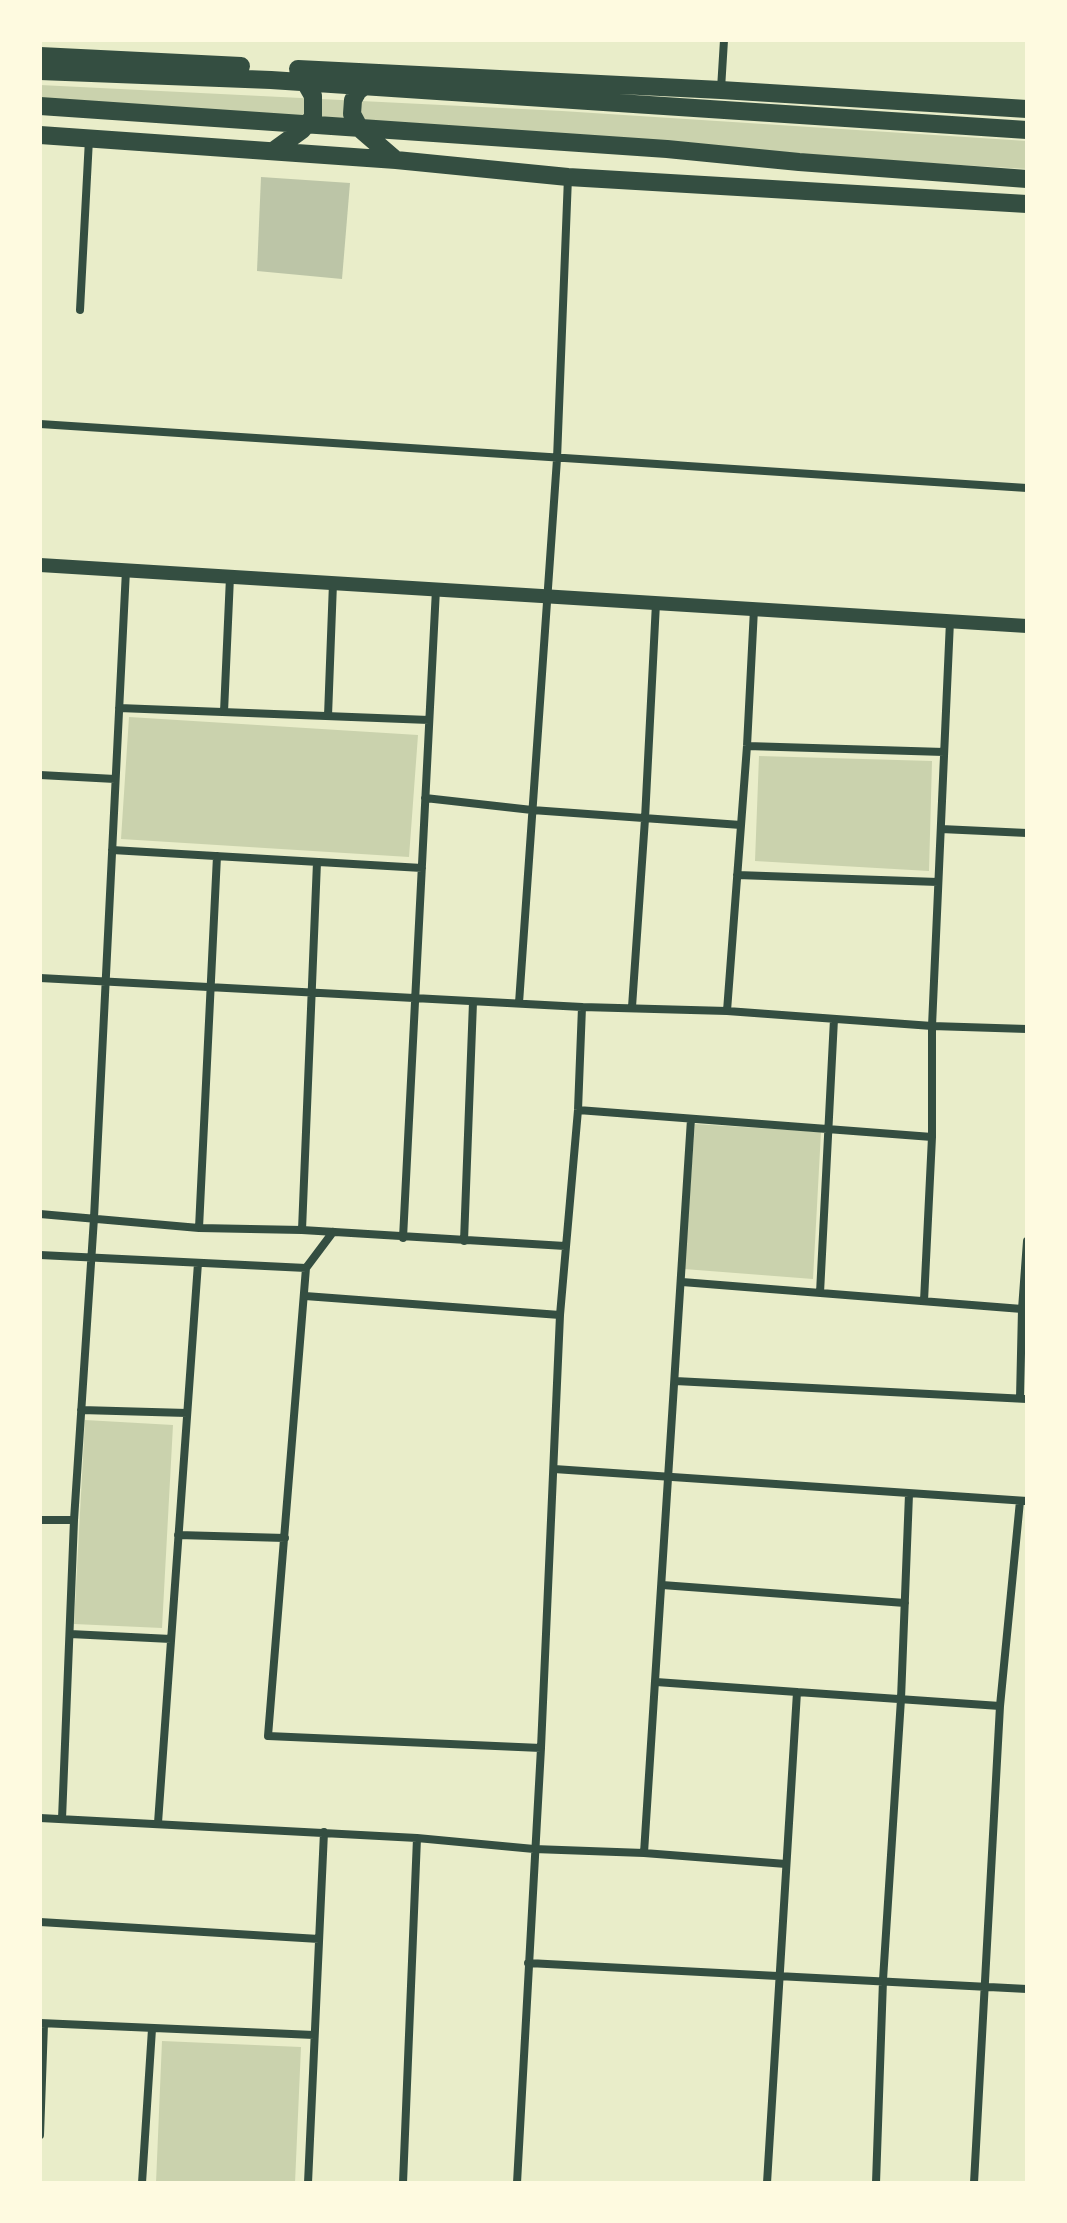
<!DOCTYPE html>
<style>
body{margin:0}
#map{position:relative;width:1067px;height:2223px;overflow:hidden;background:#e9edc9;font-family:"Open Sans",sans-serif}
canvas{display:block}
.frame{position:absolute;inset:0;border:42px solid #fefae0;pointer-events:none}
</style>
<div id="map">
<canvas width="1067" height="2223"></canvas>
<div class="frame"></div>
</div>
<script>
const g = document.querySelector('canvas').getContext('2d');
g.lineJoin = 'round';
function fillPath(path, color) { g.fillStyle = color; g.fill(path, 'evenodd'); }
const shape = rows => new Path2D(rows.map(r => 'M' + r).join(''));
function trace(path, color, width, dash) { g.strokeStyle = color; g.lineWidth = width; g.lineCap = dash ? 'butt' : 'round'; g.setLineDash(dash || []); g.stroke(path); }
fillPath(shape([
 [40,85,562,111,1027,141,1027,169,40,109],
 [129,717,418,735,409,857,121,839],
 [759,756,932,761,929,871,755,861],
 [695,1124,821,1132,813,1279,684,1269],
 [85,1420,173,1425,162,1628,74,1624],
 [162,2041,301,2047,295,2183,156,2183]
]), '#cad2ad');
fillPath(shape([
 [261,177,350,183,342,279,257,271]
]), '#bcc5a7');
trace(shape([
 [721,89,724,40],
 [80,310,89,139],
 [40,424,1027,488],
 [119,708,429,720],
 [224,712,230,577],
 [328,716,333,583],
 [747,746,944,752],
 [40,775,115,779],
 [425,798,532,810,741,825],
 [941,829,1027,833],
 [112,850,422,868],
 [737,875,938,882],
 [40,978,582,1007],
 [519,1003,557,459,568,177],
 [632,1007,645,819,656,603],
 [727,1011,747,746,754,609],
 [578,1110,932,1137,932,1026,950,621],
 [40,1214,199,1228,302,1230,565,1246],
 [199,1228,217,856],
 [302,1230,317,862],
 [333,1232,306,1268,268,1736,541,1748],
 [403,1238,436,589],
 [464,1241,473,1002],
 [40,1255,306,1268],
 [682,1282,1022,1309,1027,1241],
 [820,1293,834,1019],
 [305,1296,560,1315],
 [924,1301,932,1137],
 [675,1381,1027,1399],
 [1020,1398,1022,1309],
 [81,1410,187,1413],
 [554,1469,1027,1501],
 [40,1520,74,1520],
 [178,1535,285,1538],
 [662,1585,905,1603],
 [70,1634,171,1639],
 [656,1682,797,1692],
 [40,1818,417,1838,534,1849,644,1853,786,1864],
 [62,1819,74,1520,94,1218,126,570],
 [158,1823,198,1263],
 [644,1853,691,1119],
 [40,1922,319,1939],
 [528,1963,1027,1989],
 [40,2023,314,2035],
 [40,2135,44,2024],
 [142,2183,152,2029],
 [308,2183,324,1832],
 [403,2183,417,1838],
 [517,2183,541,1748,560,1315,578,1110,582,1007,727,1011,932,1026,1027,1029],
 [767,2183,797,1692,1000,1706,1020,1501],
 [876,2183,883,1980,901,1699,909,1494],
 [974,2183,1000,1706]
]), '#344e41', 8);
trace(shape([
 [40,565,1027,626]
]), '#344e41', 14);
trace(shape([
 [40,56,241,66],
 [298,69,721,90,1027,109],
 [40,71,271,80,1027,130],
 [372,81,358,91,353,100,352,114,360,129,396,160],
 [40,106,667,149,799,162,1027,179],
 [40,135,396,160,568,177,1027,204],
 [273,151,302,130,313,117,313,96,301,75]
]), '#344e41', 18);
</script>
